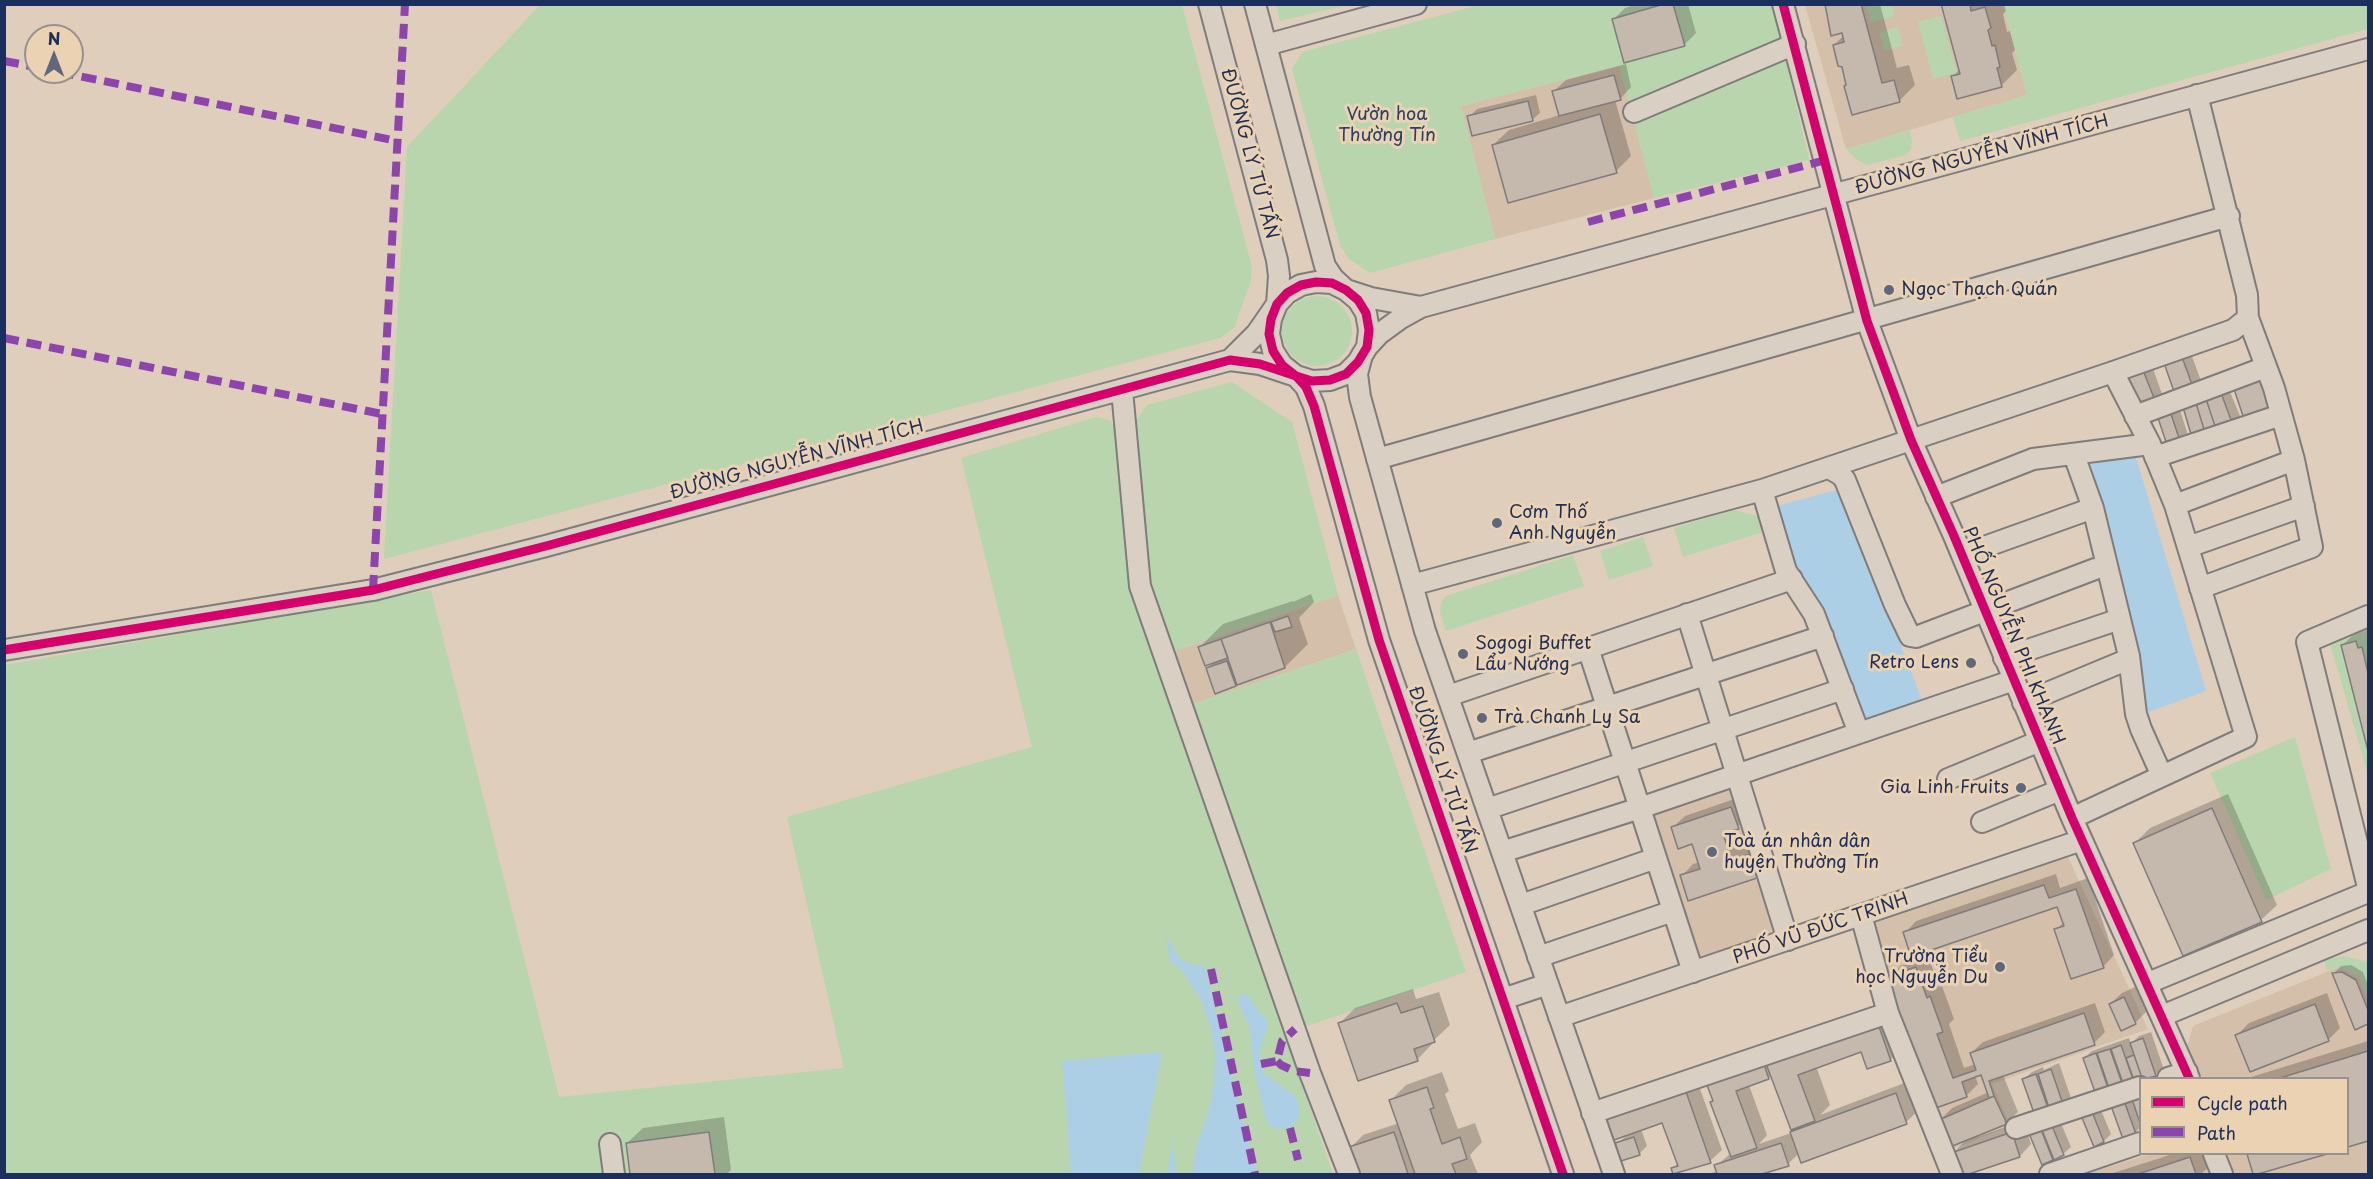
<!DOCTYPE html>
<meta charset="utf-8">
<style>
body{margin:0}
#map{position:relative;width:2373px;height:1179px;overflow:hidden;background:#decebb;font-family:"Playpen Sans",sans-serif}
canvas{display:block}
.frame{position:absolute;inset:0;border:6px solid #1b2f5e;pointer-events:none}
.legend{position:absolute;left:2139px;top:1077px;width:210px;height:78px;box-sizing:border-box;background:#ead2b2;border:2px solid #979190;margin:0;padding:8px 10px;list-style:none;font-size:18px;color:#1b2f5e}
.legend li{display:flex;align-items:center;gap:12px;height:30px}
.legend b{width:30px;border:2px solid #979190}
.north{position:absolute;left:24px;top:24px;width:60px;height:60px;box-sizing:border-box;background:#ead2b2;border:2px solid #979190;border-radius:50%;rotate:0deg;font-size:16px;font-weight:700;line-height:24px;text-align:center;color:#1b2f5e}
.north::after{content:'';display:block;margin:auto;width:21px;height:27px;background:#5f677f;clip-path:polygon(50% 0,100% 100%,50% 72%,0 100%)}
</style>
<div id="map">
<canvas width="2373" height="1179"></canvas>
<div class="frame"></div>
<ul class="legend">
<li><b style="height:8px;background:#d6006c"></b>Cycle path</li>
<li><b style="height:8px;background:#8e44ad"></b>Path</li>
</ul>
<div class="north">N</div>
</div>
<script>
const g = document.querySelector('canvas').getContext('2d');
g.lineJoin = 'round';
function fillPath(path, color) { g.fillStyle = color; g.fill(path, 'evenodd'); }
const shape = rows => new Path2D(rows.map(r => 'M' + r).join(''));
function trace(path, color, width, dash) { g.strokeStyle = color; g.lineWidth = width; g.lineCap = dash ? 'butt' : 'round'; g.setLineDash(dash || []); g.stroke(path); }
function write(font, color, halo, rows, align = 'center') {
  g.font = font + ' "Playpen Sans",sans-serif'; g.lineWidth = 6; g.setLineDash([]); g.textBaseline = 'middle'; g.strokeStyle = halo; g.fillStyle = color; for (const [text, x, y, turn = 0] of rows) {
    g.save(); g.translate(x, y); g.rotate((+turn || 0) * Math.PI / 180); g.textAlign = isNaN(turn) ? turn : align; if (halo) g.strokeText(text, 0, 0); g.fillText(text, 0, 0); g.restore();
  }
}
fillPath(shape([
 [1805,5,2003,5,2027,95,1846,149],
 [1620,65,1654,198,1495,239,1461,106],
 [1338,595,1356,649,1192,704,1172,652],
 [1737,775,1788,940,1693,972,1640,808],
 [2067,855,2148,1029,1992,1084,2010,1126,1948,1151,1893,1012,1869,922],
 [2339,967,2359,976,2368,1000,2368,1174,2233,1174,2225,1154,2348,1154,2348,1078,2198,1078,2187,1047,2193,1026],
 [2150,1154,2202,1154,2209,1174,2087,1174]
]), '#d4bfaa');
fillPath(shape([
 [541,4,1182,5,1252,267,1251,280,1234,328,1220,338,384,559,407,147],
 [1276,4,1347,4,1347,5,1280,21],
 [1479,5,1773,5,1809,160,1654,198,1619,66,1461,106,1495,239,1370,273,1349,259,1340,245,1292,69,1302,52],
 [1866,5,1892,5,1895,16,1871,23],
 [2003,5,2368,5,2368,29,1960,141,1953,117,2027,95],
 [1941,16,1957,73,1933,79,1918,22],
 [1898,27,1903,45,1884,51,1879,32],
 [1910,130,1912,142,1911,149,1906,155,1867,165,1857,160,1846,149],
 '1282 331a35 35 0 1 1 70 0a35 35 0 1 1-70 0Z',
 [1232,382,1292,422,1338,595,1172,652,1147,567,1133,433,1135,422,1147,405],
 [1096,417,1110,420,1116,429,1134,604,1333,1174,5,1174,5,665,431,590,559,1097,844,1068,787,817,1032,747,961,458],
 [1734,510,1762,517,1766,531,1683,557,1674,528],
 [1643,537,1653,566,1609,580,1600,551],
 [1573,555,1584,586,1446,631,1440,612,1441,603,1446,596],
 [2368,631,2368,775,2330,643],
 [1356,649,1466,972,1301,1028,1192,704],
 [2295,737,2331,869,2266,900,2210,773],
 [2344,956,2368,962,2368,1000,2359,976,2339,967,2327,971,2324,960]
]), '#b9d5ae');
fillPath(shape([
 [2135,454,2206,691,2143,714,2088,465],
 [1840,489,1922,700,1867,724,1827,618,1797,568,1773,507],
 [1166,934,1178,957,1184,962,1205,967,1257,1174,1192,1174,1196,1147,1209,1111,1214,1081,1215,1052,1210,1026,1201,1000,1181,969,1170,961],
 [1242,993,1250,998,1255,1007,1268,1021,1267,1029,1260,1049,1261,1064,1264,1074,1294,1095,1298,1103,1300,1110,1299,1117,1290,1128,1275,1129,1269,1125,1265,1116,1254,1070,1250,1028,1237,1000],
 [1162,1052,1139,1174,1071,1174,1062,1061],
 [1173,1138,1176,1174,1167,1174]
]), '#adcfe5');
fillPath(shape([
 [1638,4,1688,4,1696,33,1684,45,1613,20,1625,8],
 [1826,4,1880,4,1897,68,1909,65,1915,85,1899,101,1848,84,1834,45,1844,35],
 [1943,4,2004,4,2006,11,2003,14,2007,32,2010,31,2015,50,2012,53,2017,70,2001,86,1952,77,1960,69],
 [1626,64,1631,87,1620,99,1615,100,1631,156,1616,171,1493,145,1509,130,1560,115,1554,91,1566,80],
 [1536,95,1540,113,1532,120,1469,117,1477,109],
 [2190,351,2201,381,2193,389,2174,356],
 [2151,363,2162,394,2155,402,2127,377],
 [2228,387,2240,416,2232,424,2185,408],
 [2178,404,2188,435,2180,442,2166,408],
 [1311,594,1314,602,1299,618,1308,644,1285,667,1235,685,1208,668,1216,660,1200,647,1223,624,1293,601,1293,602],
 [2368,627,2368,745,2342,646,2358,630],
 [2228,794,2277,905,2261,920,2184,954,2135,843,2150,828],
 [1743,796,1749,816,1736,828,1743,849,1761,844,1768,865,1757,877,1682,876,1693,864,1700,862,1693,842,1673,827,1685,816],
 [2056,874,2060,888,2088,878,2114,955,2103,967,2056,930,2064,922,2058,905,1905,933,1916,921],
 [1928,956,1939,987,1942,986,1954,1019,1949,1024,1964,1068,1975,1064,1971,1053,1983,1042,2095,1003,2105,1032,2094,1043,2003,1075,2018,1112,2006,1123,1979,1134,1980,1136,2023,1121,2031,1144,2020,1156,1964,1174,1960,1174,1953,1153,1968,1138,1940,1120,1952,1108,1989,1092,1982,1073,1975,1076,1978,1084,1966,1096,1934,1107,1889,978,1900,966],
 [2351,965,2363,972,2368,985,2368,1023,2355,1028,2333,974,2341,966],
 [2135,987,2147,1011,2135,1023,2110,1004,2122,993],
 [1413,989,1416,999,1439,992,1450,1025,1432,1042,1432,1044,1417,1060,1340,1023,1355,1008],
 [2327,993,2340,1028,2328,1040,2237,1035,2249,1023],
 [1893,1006,1906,1044,1891,1059,1868,1067,1862,1050,1816,1066,1830,1105,1820,1115,1907,1082,1918,1111,1906,1122,1799,1153,1788,1164,1760,1174,1708,1174,1718,1171,1716,1166,1731,1153,1707,1081],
 [1772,1074,1798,1126,1791,1133,1759,1144,1767,1135,1749,1085,1769,1078],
 [2151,1032,2163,1067,2156,1074,2097,1094,2084,1058,2092,1051,2129,1038,2131,1044,2139,1036],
 [2368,1041,2368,1139,2348,1145,2348,1078,2248,1078],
 [2059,1063,2071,1098,2063,1106,2048,1110,2024,1079,2032,1072,2043,1067,2044,1070],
 [1442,1072,1449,1091,1445,1094,1458,1129,1475,1123,1482,1142,1470,1155,1478,1174,1361,1174,1351,1147,1363,1135,1399,1123,1391,1100,1406,1085],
 [1695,1075,1722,1150,1710,1161,1675,1174,1673,1168,1678,1163,1663,1121,1641,1129,1647,1146,1639,1154,1617,1144],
 [2140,1089,2140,1127,2135,1133,2112,1103],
 [2098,1103,2111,1134,2104,1141,2082,1114],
 [2057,1114,2071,1147,2063,1154,2052,1159,2030,1132],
 [724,1117,731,1170,727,1174,632,1174,627,1143,643,1128],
 [2173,1154,2209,1154,2212,1164,2201,1174,2110,1174],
 [2248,1154,2321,1154,2255,1174]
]), '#0003');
const building = shape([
 [1664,4,1673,4,1685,46,1624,63,1612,19,1664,4],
 [1825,4,1861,4,1882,83,1894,80,1900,102,1852,115,1844,86,1846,85,1842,67,1838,66,1833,45,1844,42,1842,33,1831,36,1825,4],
 [1941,4,1970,4,1971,11,1985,7,1991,28,1988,30,1992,46,1995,45,2000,67,1997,68,2002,87,1957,99,1951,76,1960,74,1941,4],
 [1614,75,1621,100,1559,116,1552,91,1614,75],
 [1528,101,1533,121,1472,136,1467,116,1528,101],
 [1600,114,1617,173,1508,203,1492,145,1600,114],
 [2182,357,2194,390,2176,397,2164,363,2182,357],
 [2143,370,2156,403,2138,409,2125,376,2143,370],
 [2263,375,2275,408,2244,419,2233,386,2263,375],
 [2221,393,2233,425,2217,432,2206,399,2221,393],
 [2206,399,2217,432,2206,436,2196,403,2206,399],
 [2196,403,2206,436,2193,441,2183,407,2196,403],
 [2170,411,2181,444,2168,448,2157,415,2170,411],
 [1288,616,1292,627,1275,632,1271,622,1288,616],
 [1270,622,1285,668,1237,685,1221,639,1270,622],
 [1221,639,1228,658,1205,666,1198,647,1221,639],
 [2356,641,2358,648,2362,647,2368,673,2368,751,2341,645,2356,641],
 [1227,661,1236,686,1215,694,1206,668,1227,661],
 [1731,807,1739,829,1723,834,1732,860,1750,854,1757,878,1688,901,1680,875,1700,869,1692,844,1678,849,1671,827,1731,807],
 [2212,808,2262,922,2183,956,2133,843,2212,808],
 [2044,885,2049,898,2076,889,2104,968,2071,979,2054,929,2064,926,2057,907,1911,957,1903,932,2044,885],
 [1916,967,1927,998,1930,996,1943,1032,1937,1034,1953,1078,1976,1070,1970,1053,2084,1013,2095,1045,1989,1081,1994,1096,1989,1098,1981,1075,1962,1082,1967,1097,1933,1109,1887,977,1916,967],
 [2342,972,2356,980,2368,1010,2368,1024,2355,1030,2332,973,2342,972],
 [2124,997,2136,1024,2121,1031,2109,1004,2124,997],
 [1397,1003,1401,1013,1423,1006,1435,1042,1414,1049,1418,1061,1358,1081,1338,1023,1397,1003],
 [2315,1004,2329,1041,2250,1072,2235,1035,2315,1004],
 [1877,1021,1891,1061,1867,1069,1861,1052,1798,1075,1815,1121,1791,1130,1765,1061,1877,1021],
 [2143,1038,2156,1076,2148,1078,2142,1078,2130,1043,2143,1038],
 [2121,1045,2134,1082,2124,1086,2111,1049,2121,1045],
 [2110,1049,2123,1086,2110,1091,2097,1053,2110,1049],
 [2368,1051,2368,1141,2348,1147,2348,1078,2280,1078,2368,1051],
 [2096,1053,2109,1091,2096,1095,2083,1058,2096,1053],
 [2134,1055,2142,1078,2135,1083,2126,1058,2134,1055],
 [1762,1059,1769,1079,1736,1091,1757,1148,1731,1157,1710,1102,1713,1101,1705,1080,1762,1059],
 [2051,1069,2064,1107,2050,1111,2038,1074,2051,1069],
 [2036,1074,2049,1111,2035,1116,2022,1079,2036,1074],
 [1684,1086,1711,1163,1673,1174,1671,1168,1678,1166,1662,1123,1614,1140,1604,1114,1684,1086],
 [1427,1087,1434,1108,1430,1109,1442,1144,1460,1137,1467,1159,1452,1164,1456,1174,1415,1174,1389,1100,1427,1087],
 [1896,1093,1907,1124,1801,1163,1790,1132,1896,1093],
 [2140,1093,2140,1123,2131,1096,2140,1093],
 [1994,1096,2007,1124,1950,1147,1939,1120,1994,1096],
 [2123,1098,2136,1134,2123,1139,2110,1103,2123,1098],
 [2091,1109,2104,1142,2094,1147,2080,1113,2091,1109],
 [2050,1121,2064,1155,2054,1160,2040,1125,2050,1121],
 [2040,1127,2053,1160,2042,1165,2028,1131,2040,1127],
 [709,1132,715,1174,630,1174,626,1143,709,1132],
 [1394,1132,1408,1174,1359,1174,1349,1147,1394,1132],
 [2012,1132,2020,1157,1969,1174,1959,1174,1951,1153,2012,1132],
 [1634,1137,1640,1155,1621,1161,1615,1143,1634,1137],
 [1781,1143,1789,1166,1762,1174,1717,1174,1714,1165,1781,1143],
 [2247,1154,2327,1154,2258,1174,2253,1174,2247,1154],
 [2190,1157,2196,1174,2138,1174,2190,1157]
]);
fillPath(building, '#c5b8ad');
trace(building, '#7f7c7c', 1.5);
const minor = shape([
 [1209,4,1277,260,1279,276,1277,304,1257,333,1230,360],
 [1255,4,1325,266,1333,278,1346,290,1371,298,1421,307],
 [1783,4,1867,321,1911,440,1954,536,2072,818,2189,1078],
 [1266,45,1416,4],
 [2197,95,2247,295,2248,318,2274,388,2294,460,2312,547,2200,588],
 [1634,112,1795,44],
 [1367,347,1379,334,1401,318,1421,307,2368,49],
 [1362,355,1357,374,1360,397,1425,631,1614,1174],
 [1122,390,1140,586,1310,1073,1349,1174],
 [2135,416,2266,367],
 [2074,455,2093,508,2129,656,2136,714,2141,729,2162,776],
 [2155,457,2281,415],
 [1377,459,2229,216],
 [1829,468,1841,475,1845,480,1895,605,1910,636,1916,637,2095,569],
 [1762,490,1786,571,1814,614,1859,733],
 [1936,497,2033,459,2150,444],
 [2175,505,2294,460],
 [2188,547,2304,506],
 [1962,555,2093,508],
 [1412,585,1762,490,2113,372,2233,330,2248,318],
 [1687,614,1788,940],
 [2368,616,2307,642,2368,887],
 [1588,648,1693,972],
 [4,650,373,590,546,546,1230,360,1260,364,1296,376,1312,381,1330,380,1346,374,1358,362,1367,347,1369,330,1366,313,1358,300,1346,290,1332,283,1316,282,1301,285,1287,293,1277,304,1271,319,1269,334,1273,351,1282,365,1296,376,1306,387,1314,406,1379,640,1563,1174],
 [2004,658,2120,619],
 [1448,696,1792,579],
 [2023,703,2129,659],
 [1468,753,1823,636],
 [1948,779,2040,741],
 [1487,809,1843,689],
 [2072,818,2246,737,2175,505,2150,444,2113,372],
 [1982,822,2060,790],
 [1502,852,1640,808,2014,680],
 [1521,905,1656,858],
 [1861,915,1888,1013,1952,1174],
 [1538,957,1673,911],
 [2148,983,2368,892],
 [1503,999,1548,984],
 [2162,1016,2368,930],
 [1559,1017,2082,840],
 [2168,1078,2187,1072],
 [1592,1113,1888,1013],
 [2016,1128,2140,1087],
 [610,1144,614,1174],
 [2214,1154,2222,1174],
 [2050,1174,2140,1143]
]);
trace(minor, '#7f7c7c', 24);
trace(minor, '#d9cfc3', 20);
trace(shape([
 [4,61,36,67],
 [59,72,397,141],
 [1588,222,1826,160],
 [4,338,382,414],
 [373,590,405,4],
 [1211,969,1255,1174],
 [1277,1061,1281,1065,1294,1071,1310,1073],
 [1261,1064,1277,1061,1282,1041,1295,1029],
 [1290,1128,1298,1160]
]), '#8e44ad', 8, [15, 8]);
trace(shape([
 [1783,4,1867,321,1911,440,1954,536,2072,818,2189,1078],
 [4,650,373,590,546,546,1230,360,1260,364,1296,376,1312,381,1330,380,1346,374,1358,362,1367,347,1369,330,1366,313,1358,300,1346,290,1332,283,1316,282,1301,285,1287,293,1277,304,1271,319,1269,334,1273,351,1282,365,1296,376,1306,387,1314,406,1379,640,1563,1174]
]), '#d6006c', 9);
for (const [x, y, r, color] of [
 [1889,290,6,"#5f677f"],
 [1497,523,6,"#5f677f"],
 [1463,654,6,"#5f677f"],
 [1971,663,6,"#5f677f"],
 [1482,718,6,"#5f677f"],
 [2021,788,6,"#5f677f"],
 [1712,852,6,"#5f677f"],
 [2000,967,6,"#5f677f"]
]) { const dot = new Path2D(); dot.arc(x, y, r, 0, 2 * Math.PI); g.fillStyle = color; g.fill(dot); trace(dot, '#ead2b2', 2); }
write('18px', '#284065', '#ead2b2', [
 ["Vườn hoa",1387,115],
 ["Thường Tín",1387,136]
]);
write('18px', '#1b2f5e', '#ead2b2', [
 ["ĐƯỜNG LÝ TỬ TẤN",1249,154,75],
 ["ĐƯỜNG NGUYỄN VĨNH TÍCH",1982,155,-15],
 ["ĐƯỜNG NGUYỄN VĨNH TÍCH",797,460,-15],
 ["PHỐ NGUYỄN PHI KHANH",2013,636,67],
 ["ĐƯỜNG LÝ TỬ TẤN",1442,770,71],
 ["PHỐ VŨ ĐỨC TRINH",1821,929,-19]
]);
write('18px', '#1b2f5e', '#ead2b2', [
 ["Ngọc Thạch Quán",1901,290],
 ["Cơm Thố",1509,513],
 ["Anh Nguyễn",1509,534],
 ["Sogogi Buffet",1475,644],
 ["Lẩu Nướng",1475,665],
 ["Retro Lens",1959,663,"right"],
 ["Trà Chanh Ly Sa",1494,718],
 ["Gia Linh Fruits",2009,788,"right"],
 ["Toà án nhân dân",1724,842],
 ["huyện Thường Tín",1724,863],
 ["Trường Tiểu",1988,957,"right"],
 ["học Nguyễn Du",1988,978,"right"]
], 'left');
</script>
